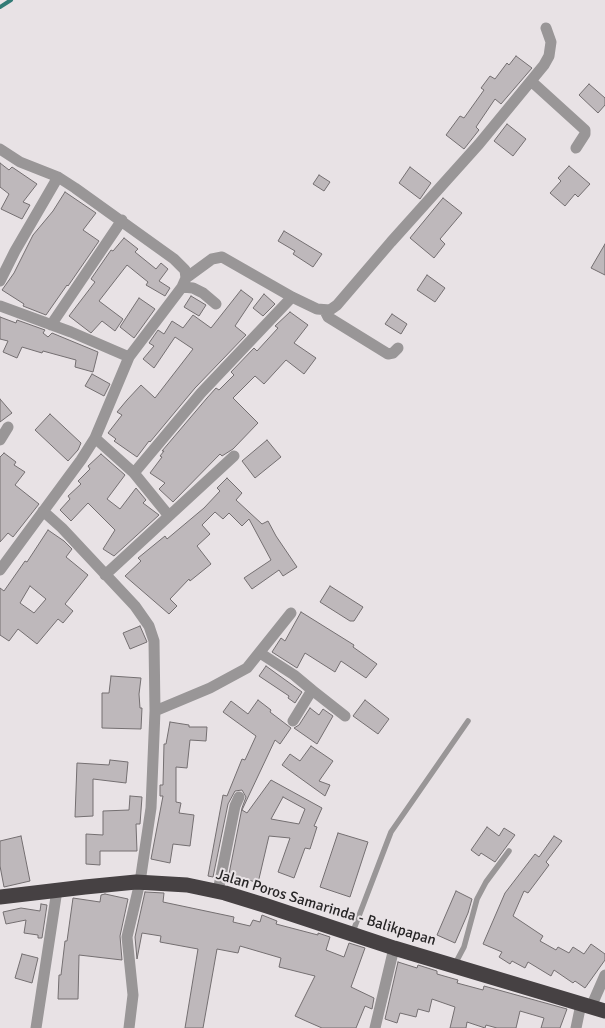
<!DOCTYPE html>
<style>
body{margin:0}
canvas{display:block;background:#e8e2e5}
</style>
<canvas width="605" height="1028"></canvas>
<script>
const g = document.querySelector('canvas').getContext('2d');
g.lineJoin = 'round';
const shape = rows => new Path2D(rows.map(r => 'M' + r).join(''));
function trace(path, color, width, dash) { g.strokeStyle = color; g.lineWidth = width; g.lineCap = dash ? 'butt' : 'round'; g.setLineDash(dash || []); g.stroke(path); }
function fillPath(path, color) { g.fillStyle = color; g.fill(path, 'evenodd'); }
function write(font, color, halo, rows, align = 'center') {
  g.font = font + ' Signika,sans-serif'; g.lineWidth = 4; g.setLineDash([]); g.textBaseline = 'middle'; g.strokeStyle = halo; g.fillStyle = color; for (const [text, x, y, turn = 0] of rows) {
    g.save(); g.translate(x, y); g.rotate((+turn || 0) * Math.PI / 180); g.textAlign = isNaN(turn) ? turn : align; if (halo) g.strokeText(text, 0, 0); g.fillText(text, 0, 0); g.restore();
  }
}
trace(shape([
 [0,7,11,0]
]), '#327b76', 4);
const building = shape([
 [516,56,532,68,501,104,495,99,476,127,479,130,464,149,446,135,460,116,464,118,484,90,481,88,490,76,495,79,507,63,509,65,516,56],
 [589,84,605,98,605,105,598,113,579,95,589,84],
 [507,124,526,139,513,156,494,141,507,124],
 [0,163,9,170,12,167,37,184,23,202,30,205,22,219,1,209,9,194,0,187,0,163],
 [569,166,590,184,578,197,575,194,565,206,550,193,561,181,558,178,569,166],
 [410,167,431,183,420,199,399,183,410,167],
 [319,175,330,182,324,191,313,184,319,175],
 [65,192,96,213,83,230,99,241,68,286,67,285,46,315,23,306,24,304,2,290,14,273,33,235,53,211,65,192],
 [443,198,462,213,440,239,445,244,434,258,410,238,443,198],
 [284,231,322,254,313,267,293,254,295,251,278,241,284,231],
 [124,238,138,249,135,252,156,269,161,263,168,269,159,281,170,288,165,296,146,285,148,282,127,265,99,301,123,319,115,331,102,321,91,333,69,316,95,282,91,279,111,250,113,251,124,238],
 [605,244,605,275,591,268,605,244],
 [427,275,445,288,435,302,417,290,427,275],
 [241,290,253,299,235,326,246,335,195,388,150,442,149,441,137,457,114,441,116,439,108,433,122,415,117,412,127,400,141,385,155,398,193,349,175,337,154,368,143,359,154,346,149,343,158,330,164,334,172,321,183,328,193,315,211,328,241,290],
 [264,294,275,304,263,316,253,308,264,294],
 [191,296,206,305,199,316,184,307,191,296],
 [139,298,155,309,134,338,120,327,139,298],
 [290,312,308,325,294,343,316,358,304,374,286,360,264,384,255,376,233,398,258,423,233,449,222,456,220,454,173,502,159,489,165,483,150,473,162,457,160,456,164,451,162,451,207,398,216,388,219,390,234,375,231,372,254,348,257,351,278,328,275,326,290,312],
 [392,314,407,324,401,334,385,324,392,314],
 [0,317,16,323,17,320,45,330,43,333,48,337,52,333,98,352,93,372,75,367,76,360,43,351,42,353,22,347,17,358,3,352,8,341,0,339,0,317],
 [92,374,110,384,104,396,85,386,92,374],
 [0,399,12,413,0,422,0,399],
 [50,414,81,443,78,450,68,461,35,430,50,414],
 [267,440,281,457,255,478,242,461,267,440],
 [4,453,16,462,14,465,25,472,15,485,39,504,13,537,8,533,0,542,0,457,4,453],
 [101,454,125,475,107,499,120,509,136,488,146,500,143,503,159,515,114,556,103,549,115,530,88,503,71,521,60,510,70,499,68,496,81,484,78,481,90,469,88,466,101,454],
 [227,478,242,493,236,500,262,524,268,521,276,536,297,567,283,576,279,570,252,589,244,578,271,560,249,519,242,526,229,513,223,519,215,512,202,525,210,534,197,546,211,564,190,581,189,579,170,599,177,606,169,614,125,576,141,561,138,558,165,536,167,539,204,508,220,491,217,488,227,478],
 [48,530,64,541,72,549,66,557,88,575,65,604,73,611,63,623,58,619,37,644,18,629,9,641,0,635,0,588,4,591,25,561,27,562,48,530],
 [30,586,46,599,34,613,20,603,30,586],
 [330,586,363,607,354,621,350,621,320,602,330,586],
 [301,612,354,645,353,647,377,664,366,678,341,661,335,672,305,653,297,668,272,652,281,638,285,641,301,612],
 [140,626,147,642,130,649,123,633,140,626],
 [266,666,302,692,295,703,288,698,289,696,259,676,266,666],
 [111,676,141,678,139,694,140,708,142,708,141,729,102,728,102,693,109,693,111,676],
 [258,700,271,710,270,712,291,728,280,744,275,740,242,810,247,813,271,780,322,808,314,826,317,827,310,849,305,848,294,878,278,872,290,838,269,836,258,883,246,879,245,882,228,879,242,808,246,797,242,790,235,791,228,804,213,877,208,876,223,795,227,796,242,759,245,760,256,736,223,712,231,701,248,714,258,700],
 [283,797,305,809,299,824,271,819,283,797],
 [365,700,389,719,378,734,353,716,365,700],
 [310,708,319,715,323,709,333,716,317,744,294,728,299,725,310,708],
 [170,722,189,725,189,727,207,727,206,741,190,740,187,768,176,767,176,802,181,803,179,813,194,815,190,846,173,844,170,863,151,859,163,796,160,796,160,785,163,785,164,744,166,744,170,722],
 [311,746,333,761,319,781,330,785,325,796,282,765,290,754,300,761,311,746],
 [110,760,128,762,126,783,93,779,93,816,75,817,77,763,109,765,110,760],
 [130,796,142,797,140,824,136,824,137,851,100,851,100,865,86,864,86,834,103,835,103,811,129,810,130,796],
 [487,827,499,836,504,828,515,835,495,862,481,853,479,856,471,850,487,827],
 [338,833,368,842,350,897,320,887,338,833],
 [21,836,30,881,4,887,0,866,0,841,21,836],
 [554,836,562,841,546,862,549,865,528,893,524,891,513,916,543,936,540,941,556,950,558,947,569,953,573,947,584,954,591,944,605,954,605,960,585,988,575,981,573,983,554,970,551,976,528,962,525,968,512,961,510,964,499,957,502,952,483,944,505,893,535,854,539,857,554,836],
 [456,891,472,899,468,913,455,943,437,935,456,891],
 [145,892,164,893,163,902,234,917,233,922,250,926,253,920,260,922,262,915,277,921,276,924,318,935,318,933,330,937,326,950,344,957,349,943,365,948,351,987,374,998,372,1009,365,1006,356,1028,322,1028,306,1021,295,1016,315,976,279,967,281,958,240,946,238,953,217,949,203,1028,185,1028,198,949,160,942,161,936,142,933,137,959,135,937,145,892],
 [105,894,128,899,120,936,122,960,79,955,78,999,58,999,59,975,61,975,65,941,67,941,73,898,100,902,101,895,105,894],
 [41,904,47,905,42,938,38,938,38,935,24,933,26,920,6,924,3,912,21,908,40,911,41,904],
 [22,954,38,958,32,983,15,978,22,954],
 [398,962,417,968,418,965,437,971,437,974,458,980,457,983,483,990,484,986,567,1009,560,1028,541,1028,544,1018,520,1011,516,1028,497,1028,486,1025,485,1028,467,1022,466,1028,450,1028,455,1007,432,999,429,1012,418,1009,416,1017,400,1013,397,1023,385,1019,398,962]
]);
fillPath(building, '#beb8bb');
trace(building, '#746f71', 1);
trace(shape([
 [352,934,391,832,468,721],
 [455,964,464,947,477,899,486,882,509,851]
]), '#999697', 5.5);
trace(shape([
 [531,81,585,130,585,134,576,148],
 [0,149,20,162,58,177,75,188,174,259,185,270,186,278,182,287,129,357,95,438,81,460,0,570],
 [186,278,212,259,222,257,292,297,317,309,330,310,337,305,391,242,479,144,544,65,549,56,551,42,546,28],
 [0,281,15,251,58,177],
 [182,287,193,288,203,293,216,304],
 [0,306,71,332,129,357],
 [325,311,328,317,388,354,393,353,398,348],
 [51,325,122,220],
 [95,438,134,473,169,516],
 [0,440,8,427],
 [134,473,201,393,292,297],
 [43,511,62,528,135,606,149,626,154,641,155,711,151,808,140,882,127,937,133,995,129,1028],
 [105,575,234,456],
 [260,653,294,675,312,690,293,721],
 [312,690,345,716],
 [155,711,210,688,247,668,291,613],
 [218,891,235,806,239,797],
 [591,1007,605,975],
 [36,1028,57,890],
 [375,1028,394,948],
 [576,1028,581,1004]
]), '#999697', 11);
trace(shape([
 [0,897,85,887,136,882,187,885,225,893,264,905,394,948,605,1011]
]), '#464143', 15);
write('15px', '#272526', '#e8e2e5', [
 ["Jalan Poros Samarinda - Balikpapan",326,908,17]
]);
</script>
